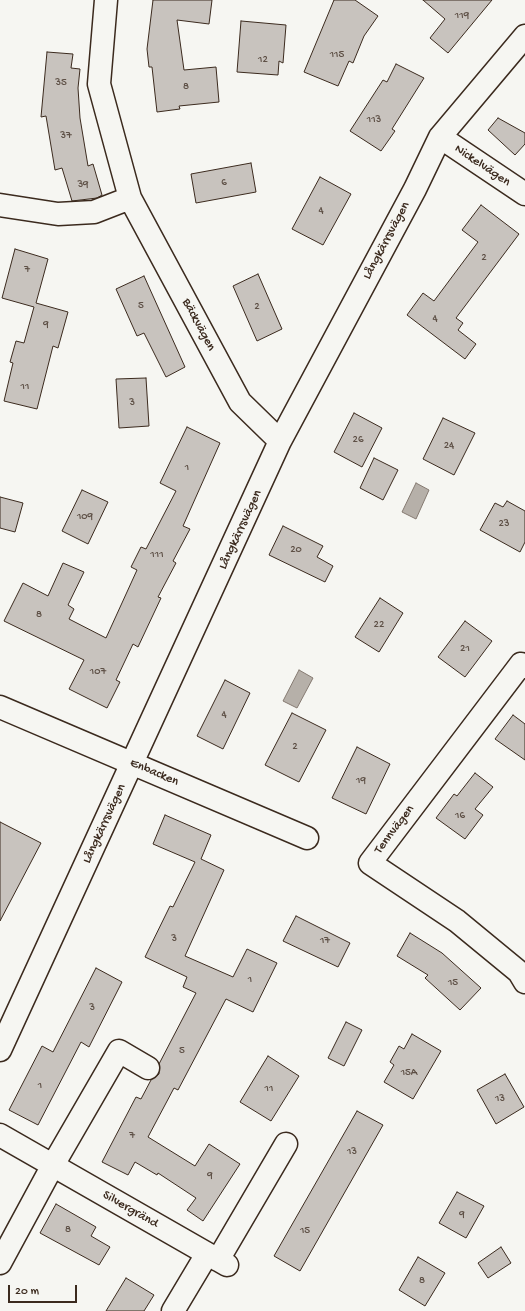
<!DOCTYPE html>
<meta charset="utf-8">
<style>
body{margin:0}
#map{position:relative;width:525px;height:1311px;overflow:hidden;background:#f6f6f2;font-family:"Gochi Hand",sans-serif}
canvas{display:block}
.scale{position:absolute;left:8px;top:1285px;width:69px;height:18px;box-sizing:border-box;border:2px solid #3b2a1e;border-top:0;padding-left:5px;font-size:12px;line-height:14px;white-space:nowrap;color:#3b2a1e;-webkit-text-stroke:3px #f6f6f2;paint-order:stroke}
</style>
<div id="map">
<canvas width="525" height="1311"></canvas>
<div class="scale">20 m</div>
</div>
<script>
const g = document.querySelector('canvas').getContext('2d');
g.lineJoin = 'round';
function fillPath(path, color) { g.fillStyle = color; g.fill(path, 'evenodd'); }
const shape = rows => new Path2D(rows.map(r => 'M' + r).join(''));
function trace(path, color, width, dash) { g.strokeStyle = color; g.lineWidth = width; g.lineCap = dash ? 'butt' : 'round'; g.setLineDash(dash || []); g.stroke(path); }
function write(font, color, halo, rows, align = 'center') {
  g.font = font + ' "Gochi Hand",sans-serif'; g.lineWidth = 3.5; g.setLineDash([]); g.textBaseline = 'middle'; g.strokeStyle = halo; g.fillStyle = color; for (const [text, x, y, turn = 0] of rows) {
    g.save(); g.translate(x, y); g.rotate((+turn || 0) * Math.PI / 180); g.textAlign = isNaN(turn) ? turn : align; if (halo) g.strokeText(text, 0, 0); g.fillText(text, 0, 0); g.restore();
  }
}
const water = shape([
 [416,483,429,490,416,519,402,512,416,483],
 [299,670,313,678,297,708,283,701,299,670]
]);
fillPath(water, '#b6b0a9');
trace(water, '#857a71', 1);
const building = shape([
 [153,0,212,0,209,24,177,20,184,70,216,67,219,102,179,106,180,109,157,112,152,67,149,67,147,49,153,0],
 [334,0,355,0,378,16,364,36,353,63,349,61,338,86,304,72,334,0],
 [423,0,492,0,448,53,430,38,445,19,423,0],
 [241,21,286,25,283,63,279,61,278,75,237,72,241,21],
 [47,52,73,54,71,68,80,69,78,88,80,118,88,166,93,164,102,195,97,198,72,201,62,168,55,170,46,116,41,117,47,52],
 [396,64,424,78,392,129,395,131,381,151,350,131,383,80,387,82,396,64],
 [498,118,525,133,525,144,515,155,488,130,498,118],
 [251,163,256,192,196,203,191,174,251,163],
 [320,177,351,194,323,245,292,229,320,177],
 [481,205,519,234,456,318,463,323,458,330,476,344,465,359,407,315,423,293,434,301,478,242,462,230,481,205],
 [15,249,48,259,36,303,68,312,58,348,53,346,37,409,4,401,13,363,10,362,16,341,24,343,34,307,2,298,15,249],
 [258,274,282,329,257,341,233,286,258,274],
 [144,276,185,367,166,377,144,333,137,336,116,289,144,276],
 [146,378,149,426,119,428,116,379,146,378],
 [354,413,382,428,362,467,334,452,354,413],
 [443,418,475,433,454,475,423,459,443,418],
 [187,427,220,443,183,526,190,529,173,561,176,563,158,597,161,598,138,647,133,644,116,680,120,682,107,708,69,689,84,660,4,621,23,583,48,596,63,563,84,572,68,605,74,609,69,619,106,638,137,570,131,567,141,547,146,549,176,491,160,483,187,427],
 [374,458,398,470,383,500,360,488,374,458],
 [82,490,108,502,88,544,62,531,82,490],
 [0,497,23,503,15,532,0,528,0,497],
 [507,501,525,511,525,542,520,552,480,530,495,503,503,507,507,501],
 [283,526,323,546,317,557,333,566,325,582,269,555,283,526],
 [380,598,403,613,379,652,355,637,380,598],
 [465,621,492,641,465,677,438,657,465,621],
 [225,680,250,693,223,749,197,736,225,680],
 [292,713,326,730,299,782,265,765,292,713],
 [513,715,525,724,525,760,495,739,513,715],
 [357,747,390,764,366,814,332,798,357,747],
 [475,773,493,787,475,809,483,815,465,839,436,818,454,794,457,796,475,773],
 [165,815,211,835,201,859,224,870,185,956,233,977,247,949,277,963,253,1012,226,999,178,1090,174,1088,148,1137,195,1166,209,1144,240,1164,203,1221,187,1210,196,1198,158,1173,157,1175,135,1162,128,1175,102,1162,136,1097,141,1099,151,1080,159,1074,159,1064,196,993,183,987,187,977,145,957,170,906,173,907,195,862,153,844,165,815],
 [0,822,41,843,0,921,0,822],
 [296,916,350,943,338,967,283,941,296,916],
 [410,933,442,953,481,988,460,1010,425,978,428,975,397,956,410,933],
 [96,968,122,982,89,1047,81,1042,38,1125,9,1110,42,1046,53,1052,96,968],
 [346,1022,362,1030,344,1066,328,1058,346,1022],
 [412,1034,441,1051,413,1099,384,1082,394,1065,390,1062,399,1046,404,1049,412,1034],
 [268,1056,299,1076,271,1121,240,1102,268,1056],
 [505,1074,524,1107,496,1124,477,1090,505,1074],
 [357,1111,383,1125,300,1271,274,1256,357,1111],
 [457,1192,484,1206,466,1238,439,1223,457,1192],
 [56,1204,96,1227,91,1236,110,1247,99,1265,40,1233,56,1204],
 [501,1247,511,1263,488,1278,478,1263,501,1247],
 [418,1257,445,1273,425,1306,399,1290,418,1257],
 [126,1278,154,1295,144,1311,106,1311,126,1278]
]);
fillPath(building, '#c8c3be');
trace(building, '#3b2a1e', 1);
const street = shape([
 [106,0,99,84,130,198,240,402,280,441],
 [440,137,525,194],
 [0,205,58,214,94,212,130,198],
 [525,667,521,664,370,863,457,921,519,972,525,982],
 [0,707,307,838],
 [0,1050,280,441,415,189,440,137,525,36],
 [0,1135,227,1265],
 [218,1260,286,1144],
 [0,1263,53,1165,119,1051,148,1068],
 [173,1311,207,1254]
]);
trace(street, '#3b2a1e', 25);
trace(street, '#f6f6f2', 22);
write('11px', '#5e5046', null, [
 ["119",462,16],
 ["115",337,55],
 ["12",263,60],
 ["35",61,83],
 ["8",186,87],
 ["113",374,120],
 ["37",66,136],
 ["6",224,183],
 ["39",83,185],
 ["4",321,211],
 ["2",484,258],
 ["7",27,270],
 ["5",141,306],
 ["2",257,307],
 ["4",435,319],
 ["9",46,325],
 ["11",25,387],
 ["3",132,403],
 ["26",358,440],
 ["24",449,446],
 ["1",187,468],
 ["109",85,517],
 ["23",504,524],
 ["20",296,550],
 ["111",157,555],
 ["8",39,615],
 ["22",379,625],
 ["21",465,649],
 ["107",98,672],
 ["4",224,715],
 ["2",295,747],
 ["19",361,781],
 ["16",460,816],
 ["3",174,939],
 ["17",325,941],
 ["1",250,980],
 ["15",453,983],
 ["3",92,1008],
 ["5",182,1051],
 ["15A",409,1073],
 ["1",40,1086],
 ["11",269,1089],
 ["13",500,1099],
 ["7",132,1136],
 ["13",352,1152],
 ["9",210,1176],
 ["9",462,1215],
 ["8",68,1230],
 ["15",305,1231],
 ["8",422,1281]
]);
write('13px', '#3b2a1e', '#f6f6f2', [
 ["Nickelvägen",482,166,34],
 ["Långkärrsvägen",387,241,-62],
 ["Bäckvägen",198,325,62],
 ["Långkärrsvägen",241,530,-65],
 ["Enbacken",154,773,23],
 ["Långkärrsvägen",105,824,-65],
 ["Tennvägen",395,830,-53],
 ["Silvergränd",130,1210,30]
]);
</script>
